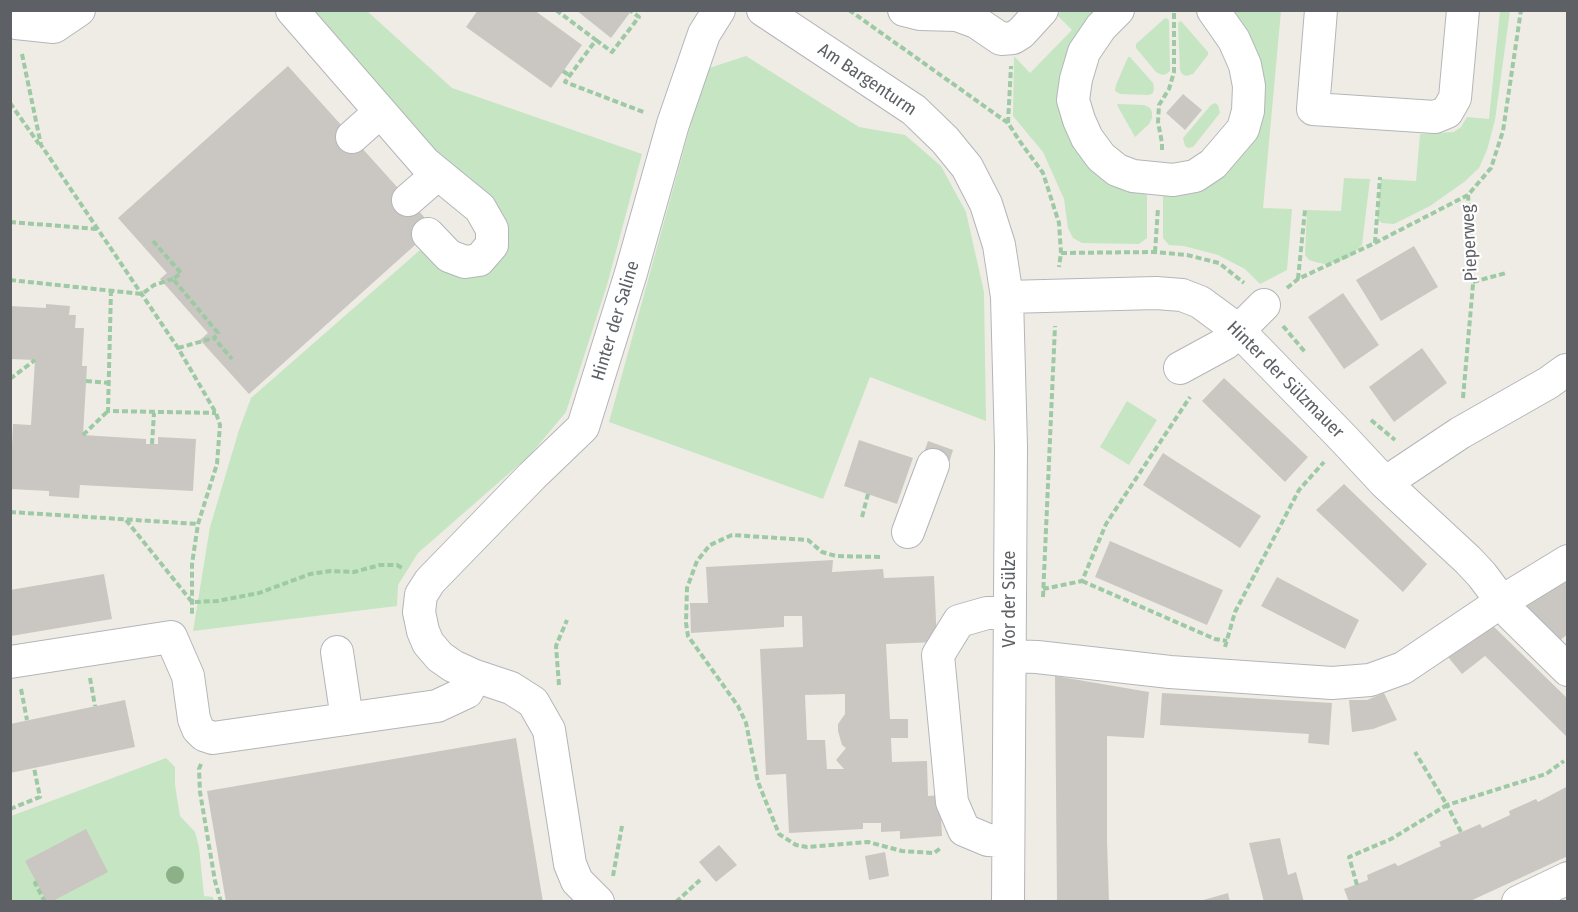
<!DOCTYPE html>
<meta charset="utf-8">
<style>
body{margin:0}
#map{position:relative;width:1578px;height:912px;overflow:hidden;background:#efece5;font-family:"Fira Sans Condensed",sans-serif}
canvas{display:block}
.frame{position:absolute;inset:0;border:12px solid #5d6165;pointer-events:none}
</style>
<div id="map">
<canvas width="1578" height="912"></canvas>
<div class="frame"></div>
</div>
<script>
const g = document.querySelector('canvas').getContext('2d');
g.lineJoin = 'round';
function fillPath(path, color) { g.fillStyle = color; g.fill(path, 'evenodd'); }
const shape = rows => new Path2D(rows.map(r => 'M' + r).join(''));
function trace(path, color, width, dash) { g.strokeStyle = color; g.lineWidth = width; g.lineCap = dash ? 'butt' : 'round'; g.setLineDash(dash || []); g.stroke(path); }
function write(font, color, halo, rows, align = 'center') {
  g.font = font + ' "Fira Sans Condensed",sans-serif'; g.lineWidth = 4.5; g.setLineDash([]); g.textBaseline = 'middle'; g.strokeStyle = halo; g.fillStyle = color; for (const [text, x, y, turn = 0] of rows) {
    g.save(); g.translate(x, y); g.rotate((+turn || 0) * Math.PI / 180); g.textAlign = isNaN(turn) ? turn : align; if (halo) g.strokeText(text, 0, 0); g.fillText(text, 0, 0); g.restore();
  }
}
fillPath(shape([
 [308,11,367,11,452,88,642,154,607,285,566,412,530,455,418,553,398,585,397,606,193,631,210,527,239,430,251,398,420,250,455,276,477,273,493,268,449,171],
 [1062,11,1100,11,1073,41,1063,63,1059,90,1061,112,1068,136,1084,159,1147,192,1147,238,1139,244,1082,243,1073,238,1068,228,1064,199,1043,152,1013,116,1014,56,1030,73,1072,30,1057,15],
 [1226,11,1281,11,1263,208,1292,209,1287,270,1260,284,1245,269,1218,255,1184,246,1169,245,1163,238,1163,194,1210,182,1231,167,1248,149,1257,124],
 [1500,11,1510,11,1495,120,1487,150,1479,168,1464,182,1430,206,1394,224,1382,223,1378,220,1377,216,1381,179,1416,181,1420,134,1454,132,1461,127,1467,117,1489,119],
 [1165,18,1168,19,1169,21,1170,71,1166,74,1162,75,1156,72,1136,48,1136,44],
 [1181,21,1208,52,1208,55,1193,74,1186,76,1182,74,1180,70,1178,23],
 [746,56,859,127,905,135,941,166,966,212,984,292,986,421,870,377,823,499,609,422,706,69],
 [1128,57,1130,57,1153,83,1154,88,1153,93,1149,95,1120,94,1115,91,1116,85],
 [1215,103,1218,105,1220,113,1193,147,1188,148,1185,146,1183,138,1211,105],
 [1118,104,1144,105,1150,108,1152,112,1152,118,1149,124,1136,136,1135,137,1117,105],
 [1344,178,1370,179,1362,245,1350,257,1337,262,1325,264,1315,262,1309,260,1305,255,1307,210,1341,211],
 [1127,401,1157,420,1129,465,1100,447],
 [166,758,175,767,175,785,180,816,195,832,199,847,204,896,213,897,214,901,11,902,11,816]
]), '#c6e5c3');
fillPath(shape([
 [478,10,534,10,582,45,551,88,466,27],
 [576,10,632,10,611,38],
 [288,66,434,228,249,394,200,340,208,333,160,279,167,273,118,218],
 [1183,94,1202,110,1185,130,1166,113],
 [1414,246,1438,287,1381,321,1356,280],
 [1343,293,1379,345,1344,369,1308,317],
 [46,304,70,306,69,315,76,315,75,328,84,328,82,366,87,366,83,435,146,439,146,444,158,444,158,437,196,439,193,491,80,485,79,498,49,496,49,491,10,489,13,424,31,425,35,360,10,359,10,306,46,308],
 [1422,348,1447,383,1394,422,1369,387],
 [1224,378,1308,457,1285,482,1202,401],
 [859,440,913,458,897,504,844,486],
 [928,441,953,450,947,469,921,461],
 [1163,453,1261,516,1240,548,1143,485],
 [1344,484,1427,564,1403,592,1316,510],
 [1110,541,1223,590,1207,625,1095,577],
 [833,560,832,572,883,569,884,578,934,576,937,642,886,644,890,719,908,719,908,738,891,738,892,762,927,761,928,796,940,795,942,836,900,839,900,831,881,832,881,823,863,823,863,829,789,833,786,774,766,775,760,649,803,647,802,616,784,616,784,627,691,633,690,603,708,603,706,567],
 [845,694,845,714,838,724,838,731,842,745,846,748,836,760,844,769,827,769,825,740,807,740,805,695],
 [104,574,112,619,11,636,10,590],
 [1277,577,1359,620,1345,649,1261,606],
 [1568,579,1568,634,1559,641,1520,605],
 [1488,621,1568,699,1568,738,1485,656,1462,674,1448,657],
 [1055,676,1149,692,1144,738,1107,736,1107,841,1109,902,1057,902],
 [1162,693,1332,703,1329,745,1308,743,1309,734,1160,725],
 [1384,693,1397,720,1373,729,1352,732,1349,700,1367,700],
 [125,700,135,747,10,773,10,724],
 [516,738,543,902,226,902,207,791],
 [1568,786,1568,856,1468,902,1349,902,1344,889,1368,880,1367,875,1395,863,1398,866,1441,846,1439,842,1480,824,1482,828,1510,815,1509,811,1536,799,1538,802],
 [86,829,108,872,51,902,47,902,25,861],
 [1280,838,1288,875,1296,872,1304,902,1264,902,1249,843],
 [719,845,737,865,716,882,699,862],
 [885,852,889,876,869,880,865,856],
 [1228,893,1230,902,1200,902,1200,901]
]), '#cac7c2');
const minor = shape([
 [13,10,16,23,54,27,79,10],
 [292,10,425,163,480,208,492,229,492,245,479,260,465,262,449,256,428,234],
 [763,10,914,110,945,140,967,167,986,204,999,245,1007,297,1011,447,1008,902],
 [904,10,920,14,957,15,976,22,1001,39,1013,38,1021,33,1042,10],
 [1118,10,1101,27,1084,52,1076,79,1073,100,1079,120,1087,138,1101,157,1117,170,1133,176,1173,180,1195,176,1213,164,1243,129,1248,111,1249,86,1245,65,1234,40,1213,10],
 [1321,10,1313,109,1435,117,1447,112,1455,98,1463,10],
 [352,137,380,112],
 [408,200,438,174],
 [1007,297,1156,293,1182,295,1200,302,1238,330,1344,439,1385,483,1468,560,1482,575,1511,614,1568,670],
 [1180,368,1226,343,1264,305],
 [1385,483,1460,433,1548,383,1566,370],
 [908,532,933,465],
 [337,652,347,719],
 [1010,656,1037,657,1170,672,1332,683,1370,680,1403,668,1501,602,1568,561],
 [10,662,171,637,188,676,194,719,198,729,204,735,213,738,437,706,467,692,475,676],
 [1008,841,988,840,964,830,952,802,938,655,959,621,987,613,1010,613],
 [598,902,577,881,570,864,549,730,533,702,511,688,475,676,453,666,440,657,428,643,423,631,419,612,421,595,430,581,532,476,583,427,631,273,673,124,704,34,719,10],
 [1518,902,1568,878]
]);
trace(minor, '#b3b6b9', 34);
trace(shape([
 [556,10,596,40,565,82,646,113],
 [849,10,1008,123,1021,143,1043,173,1059,223,1061,253,1059,267],
 [596,40,612,52,639,17,631,11],
 [22,54,41,145,178,348,216,413,220,425,217,464,198,524,192,564,192,615],
 [563,71,570,76],
 [10,103,39,144],
 [1008,123,1011,66],
 [1162,150,1162,143,1158,122,1159,105,1169,89,1174,72,1174,10],
 [10,222,98,229],
 [153,241,181,273,173,279,218,333,214,338,232,359],
 [1375,243,1380,177],
 [1155,252,1158,208],
 [1061,253,1155,252,1187,255,1219,263,1244,283],
 [1298,279,1305,210],
 [10,280,142,294,154,285,173,279],
 [1473,282,1506,273],
 [1287,288,1298,279,1375,243,1468,195,1491,168,1503,131,1521,10],
 [111,290,108,411,216,413],
 [1283,326,1305,352],
 [178,348,214,338],
 [10,379,35,360],
 [86,381,109,383],
 [1463,398,1474,273,1468,195],
 [1371,420,1395,440],
 [83,435,108,411],
 [152,444,154,413],
 [10,512,198,524],
 [862,517,868,494],
 [126,520,192,602,217,601,259,593,310,574,331,571,354,572,380,565,397,565,404,569],
 [880,557,836,556,822,552,808,540,732,535,710,545,697,561,687,588,686,623,688,636,738,706,746,723,758,782,779,834,796,845,807,847,868,842,902,851,934,853,942,847],
 [1082,581,1215,639,1227,641],
 [1043,589,1082,581,1106,524,1190,397],
 [1043,597,1055,326],
 [1225,647,1235,612,1299,490,1324,462],
 [90,678,95,706],
 [559,685,556,646,567,620],
 [21,689,27,720],
 [201,764,199,769,200,792,215,881,221,902],
 [10,809,40,797,34,768],
 [1461,832,1447,805,1546,774,1564,761],
 [613,876,622,826],
 [37,882,35,883,45,902],
 [1357,885,1349,857,1391,839,1447,805,1415,752],
 [676,902,700,880]
]), '#9dc9a5', 4, [6, 3]);
trace(minor, '#fff', 32);
g.fillStyle = '#8cb186';
for (const [x, y] of [
 [175,875]
]) { g.beginPath(); g.arc(x, y, 9, 0, 2 * Math.PI); g.fill(); }
write('18px', '#5d6165', '#fff', [
 ["Am Bargenturm",867,80,34],
 ["Pieperweg",1470,243,-93],
 ["Hinter der Saline",616,321,-73],
 ["Hinter der Sülzmauer",1285,380,45],
 ["Vor der Sülze",1010,599,-90]
]);
</script>
